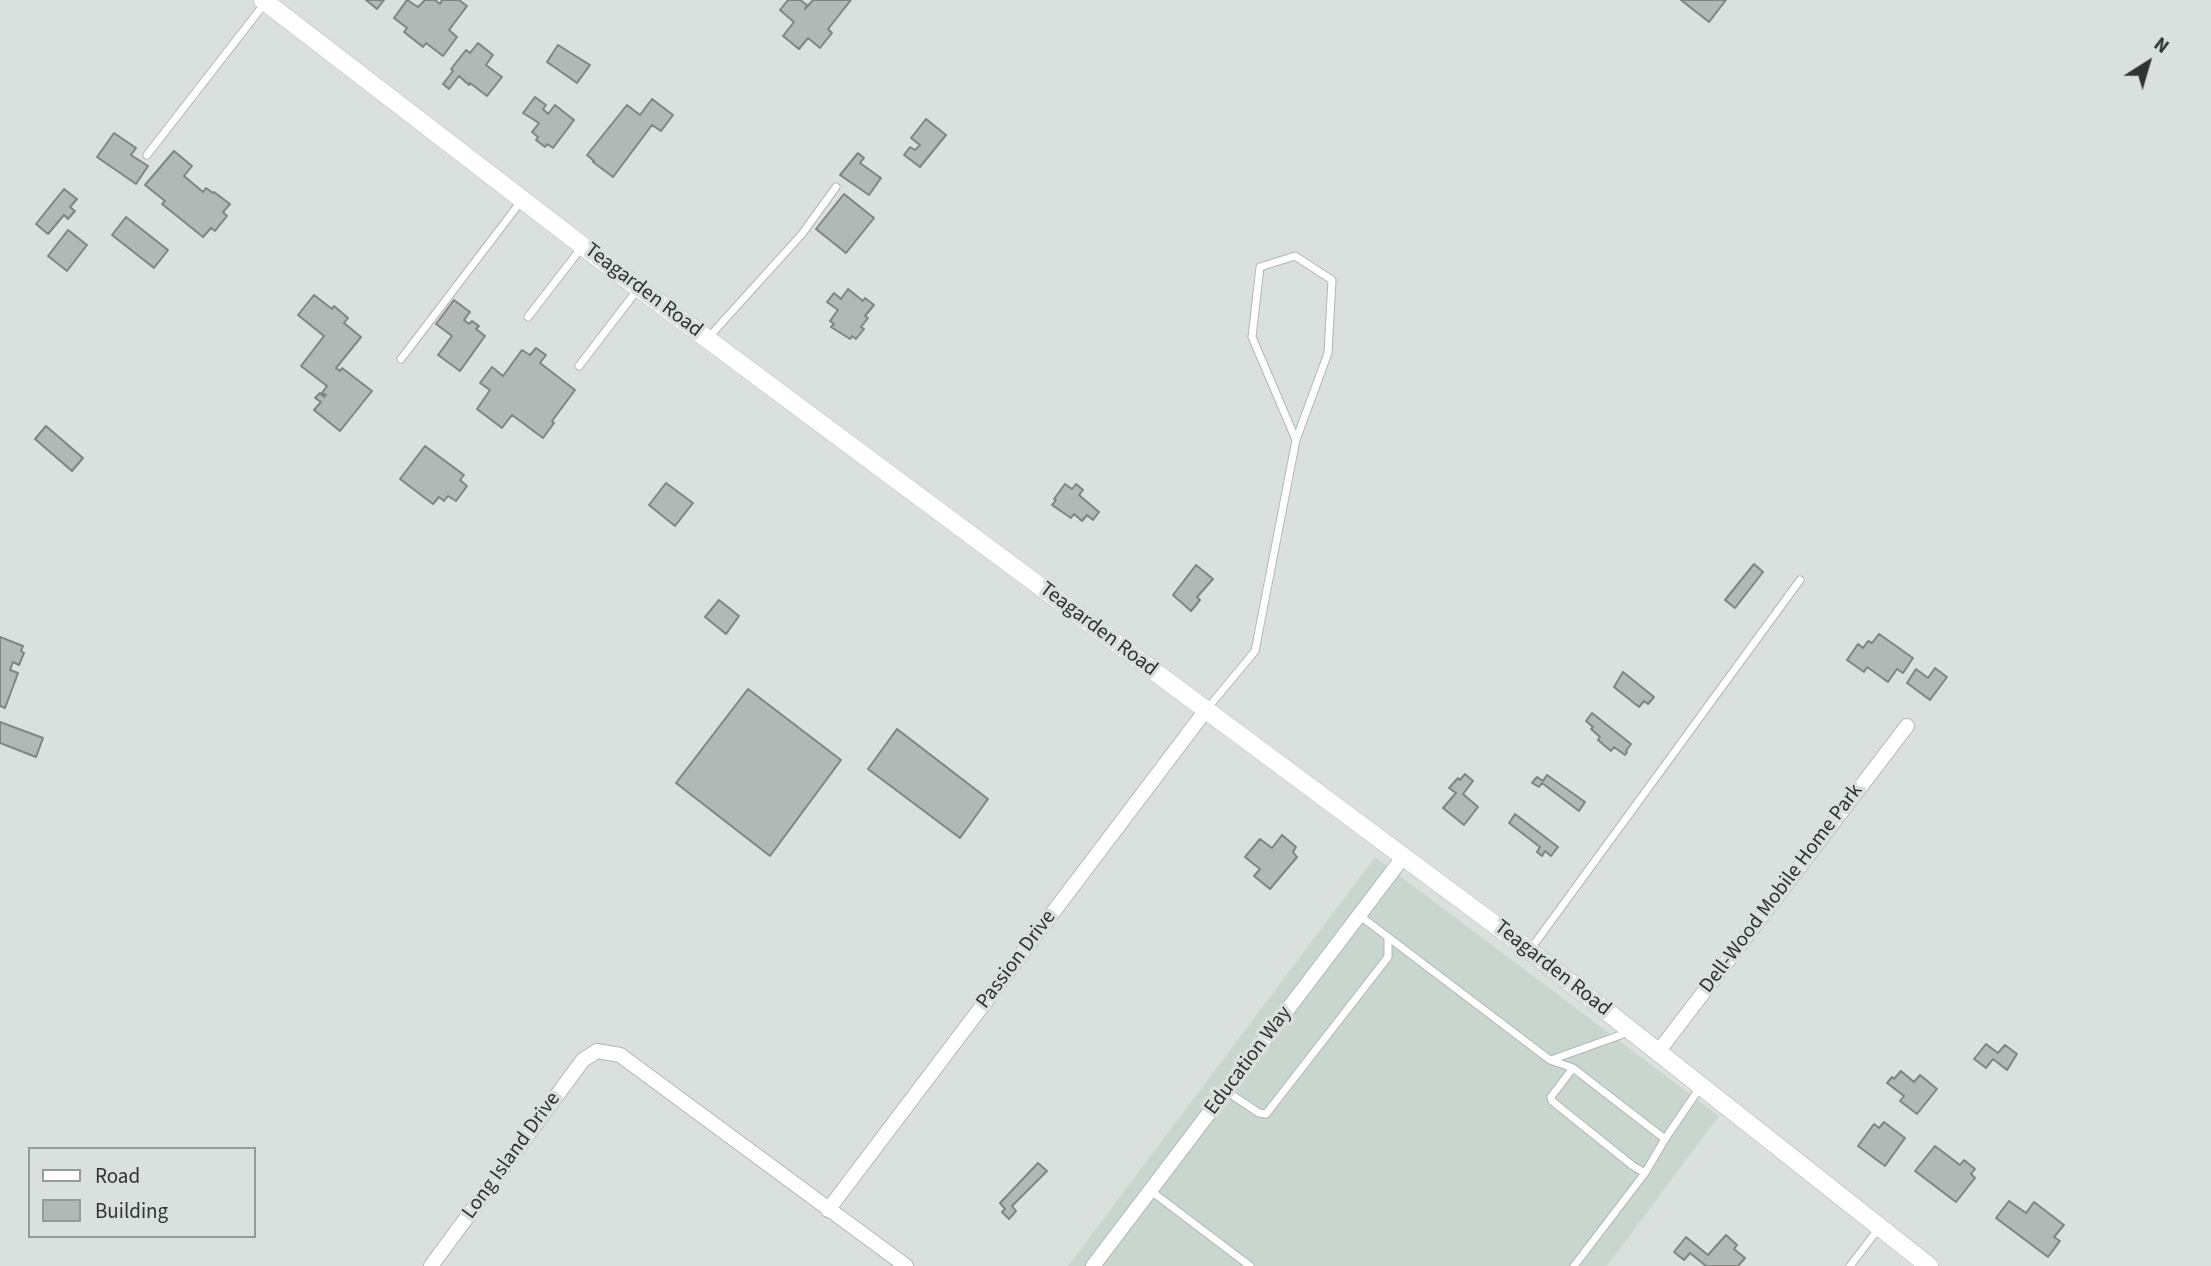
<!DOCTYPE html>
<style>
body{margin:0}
#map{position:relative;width:2211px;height:1266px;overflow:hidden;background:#dae0dd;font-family:"Source Sans 3",sans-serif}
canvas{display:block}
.legend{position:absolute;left:28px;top:1147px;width:228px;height:91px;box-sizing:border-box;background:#dae0dd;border:2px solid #969b99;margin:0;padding:9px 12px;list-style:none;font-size:21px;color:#313332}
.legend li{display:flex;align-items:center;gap:14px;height:35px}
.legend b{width:35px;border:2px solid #969b99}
.north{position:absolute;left:2113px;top:28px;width:70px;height:70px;-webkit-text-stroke:5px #dae0dd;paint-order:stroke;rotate:37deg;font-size:19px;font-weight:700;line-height:28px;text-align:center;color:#313332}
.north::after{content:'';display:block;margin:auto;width:24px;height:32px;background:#313332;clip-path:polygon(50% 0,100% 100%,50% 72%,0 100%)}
</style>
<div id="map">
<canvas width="2211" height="1266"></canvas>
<ul class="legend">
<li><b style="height:9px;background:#fff"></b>Road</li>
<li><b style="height:19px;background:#b2b8b5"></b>Building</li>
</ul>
<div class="north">N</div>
</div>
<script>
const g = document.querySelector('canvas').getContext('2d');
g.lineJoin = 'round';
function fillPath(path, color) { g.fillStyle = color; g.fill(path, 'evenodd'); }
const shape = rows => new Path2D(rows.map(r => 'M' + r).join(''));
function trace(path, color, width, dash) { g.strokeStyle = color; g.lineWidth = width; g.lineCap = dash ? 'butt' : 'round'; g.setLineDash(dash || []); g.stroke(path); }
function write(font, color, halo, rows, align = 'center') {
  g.font = font + ' "Source Sans 3",sans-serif'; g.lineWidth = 7; g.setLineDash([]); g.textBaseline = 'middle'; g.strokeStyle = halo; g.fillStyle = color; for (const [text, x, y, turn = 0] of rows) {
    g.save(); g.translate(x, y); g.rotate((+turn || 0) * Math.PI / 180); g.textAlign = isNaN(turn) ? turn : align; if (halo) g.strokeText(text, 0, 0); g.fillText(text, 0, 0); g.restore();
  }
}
fillPath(shape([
 [1375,857,1719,1116,1607,1266,1068,1266]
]), '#c8d6cf');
const building = shape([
 [366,0,384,0,377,9,366,0],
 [407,0,418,7,425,0,435,0,440,4,442,0,459,0,467,6,449,30,457,37,443,56,426,43,423,47,404,32,407,28,394,18,407,0],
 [788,0,800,0,807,5,805,9,813,0,851,0,828,29,832,33,820,48,808,38,799,49,783,36,794,22,780,10,788,0],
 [1681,0,1726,0,1709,22,1681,0],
 [478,43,493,55,486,65,502,77,487,96,470,83,469,85,459,76,449,89,443,84,453,71,451,69,466,50,470,53,478,43],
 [558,45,590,65,577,83,547,62,558,45],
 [535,97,546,105,543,109,548,114,555,105,574,120,553,148,547,144,545,147,536,140,538,137,532,132,539,123,523,113,535,97],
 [652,99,673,115,661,131,652,125,613,177,593,162,594,161,587,155,627,105,640,115,652,99],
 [926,119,946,135,920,167,904,155,910,147,915,150,920,145,911,138,926,119],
 [114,133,136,148,131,155,148,166,136,184,97,157,114,133],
 [174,151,192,166,184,176,203,192,206,188,213,193,214,192,230,204,223,212,227,216,215,231,211,228,203,237,162,204,165,201,145,185,174,151],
 [858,153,864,158,860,163,881,178,869,195,840,175,858,153],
 [64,189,77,199,70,207,75,211,68,219,64,215,48,234,36,224,64,189],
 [844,194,874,218,846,253,816,229,844,194],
 [126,217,168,250,154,268,112,235,126,217],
 [68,230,87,245,67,271,48,256,68,230],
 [848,289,863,301,865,298,874,305,865,316,868,318,861,327,864,329,856,339,852,336,850,339,831,327,834,324,830,321,838,310,827,302,834,293,841,299,848,289],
 [314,295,332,309,334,306,348,318,344,323,361,337,336,368,340,371,342,368,372,391,340,431,314,410,321,402,315,398,320,393,324,397,326,395,322,393,327,386,301,366,324,336,298,315,314,295],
 [454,300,470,312,464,320,469,324,472,321,479,326,476,329,485,336,460,371,438,355,452,336,436,324,454,300],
 [536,348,546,355,540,363,575,390,552,421,554,423,543,438,512,415,502,428,477,409,490,390,480,383,492,367,503,376,522,350,530,355,536,348],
 [46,426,83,458,72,471,35,439,46,426],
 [425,446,464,475,460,480,467,486,456,501,448,496,444,501,439,497,433,504,400,479,425,446],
 [666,483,693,503,675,526,649,505,666,483],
 [1065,484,1072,489,1076,484,1083,490,1079,495,1099,512,1093,520,1087,515,1082,521,1074,514,1071,518,1052,505,1056,500,1054,499,1065,484],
 [1754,564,1763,572,1735,608,1725,600,1754,564],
 [1196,565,1213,579,1197,597,1200,600,1191,611,1173,595,1196,565],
 [719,600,739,616,726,634,705,617,719,600],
 [1879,634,1913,658,1903,673,1897,669,1888,682,1867,667,1864,672,1847,660,1858,644,1863,648,1868,641,1872,643,1879,634],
 [0,637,23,646,21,651,24,653,19,665,13,662,10,670,18,673,5,708,0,706,0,637],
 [1935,668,1947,677,1930,700,1907,683,1916,669,1928,678,1935,668],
 [1623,672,1654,697,1648,704,1644,701,1639,707,1614,687,1623,672],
 [748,689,841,760,770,856,676,783,748,689],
 [1592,713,1631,744,1626,751,1627,752,1625,755,1614,747,1611,751,1598,740,1600,737,1591,729,1593,727,1586,721,1592,713],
 [0,722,43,738,36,757,0,743,0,722],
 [897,729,988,799,960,838,868,769,897,729],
 [1465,774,1473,781,1463,794,1478,807,1464,825,1443,808,1456,793,1449,788,1458,778,1460,780,1465,774],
 [1547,775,1585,802,1579,811,1542,783,1539,787,1532,783,1537,777,1543,781,1547,775],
 [1515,814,1558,847,1551,856,1545,851,1542,856,1537,852,1540,847,1509,823,1515,814],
 [1282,835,1296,847,1293,852,1297,857,1270,889,1254,876,1260,869,1245,857,1260,839,1272,848,1282,835],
 [1986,1044,1998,1053,2005,1045,2017,1054,2007,1070,1993,1059,1986,1068,1974,1059,1986,1044],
 [1901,1071,1914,1082,1920,1075,1937,1089,1917,1114,1900,1101,1904,1096,1887,1083,1892,1077,1894,1079,1901,1071],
 [1884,1122,1905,1138,1885,1166,1858,1146,1874,1124,1879,1128,1884,1122],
 [1935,1146,1960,1165,1964,1160,1975,1169,1971,1174,1975,1178,1956,1202,1915,1171,1935,1146],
 [1038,1163,1047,1171,1012,1206,1016,1211,1009,1219,1002,1212,1005,1209,1000,1203,1038,1163],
 [2009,1201,2026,1213,2034,1202,2064,1225,2054,1237,2060,1241,2048,1257,1996,1218,2009,1201],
 [1726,1235,1737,1245,1734,1249,1745,1258,1738,1266,1706,1266,1690,1253,1684,1260,1674,1252,1686,1237,1708,1255,1726,1235]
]);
fillPath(building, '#b2b8b5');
trace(building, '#808582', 2);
const service = shape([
 [147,155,265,3],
 [528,317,582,247],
 [708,338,802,234,836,187],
 [401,359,522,200],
 [579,366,638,289],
 [1207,709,1255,651,1296,440,1328,353,1332,280,1295,256,1260,267,1252,337,1296,440],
 [1359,915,1550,1060,1573,1068,1665,1139],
 [1530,950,1800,580],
 [1551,1060,1629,1032],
 [1573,1068,1551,1097,1552,1101,1633,1166,1645,1173],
 [1226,1091,1259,1113,1266,1114,1388,957,1388,937],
 [1151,1191,1250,1266],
 [1574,1266,1645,1173,1665,1139,1701,1086],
 [1850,1266,1879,1228]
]);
const minor = shape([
 [1658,1052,1907,726],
 [828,1210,1206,710],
 [431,1266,583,1060,597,1051,620,1055,906,1266],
 [1093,1266,1404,856]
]);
const tertiary = shape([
 [263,0,601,260,1529,950,1929,1266]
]);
trace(service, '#b1b7b3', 9);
trace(minor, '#b1b7b3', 16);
trace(tertiary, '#b1b7b3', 19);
trace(service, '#fff', 7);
trace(minor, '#fff', 14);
trace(tertiary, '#fff', 18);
write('21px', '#313332', '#dae0dd', [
 ["Teagarden Road",643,291,37],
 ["Teagarden Road",1098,630,37],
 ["Dell-Wood Mobile Home Park",1782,889,-53],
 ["Passion Drive",1017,960,-53],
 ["Teagarden Road",1552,969,38],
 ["Education Way",1249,1061,-53],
 ["Long Island Drive",512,1156,-54]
]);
</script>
